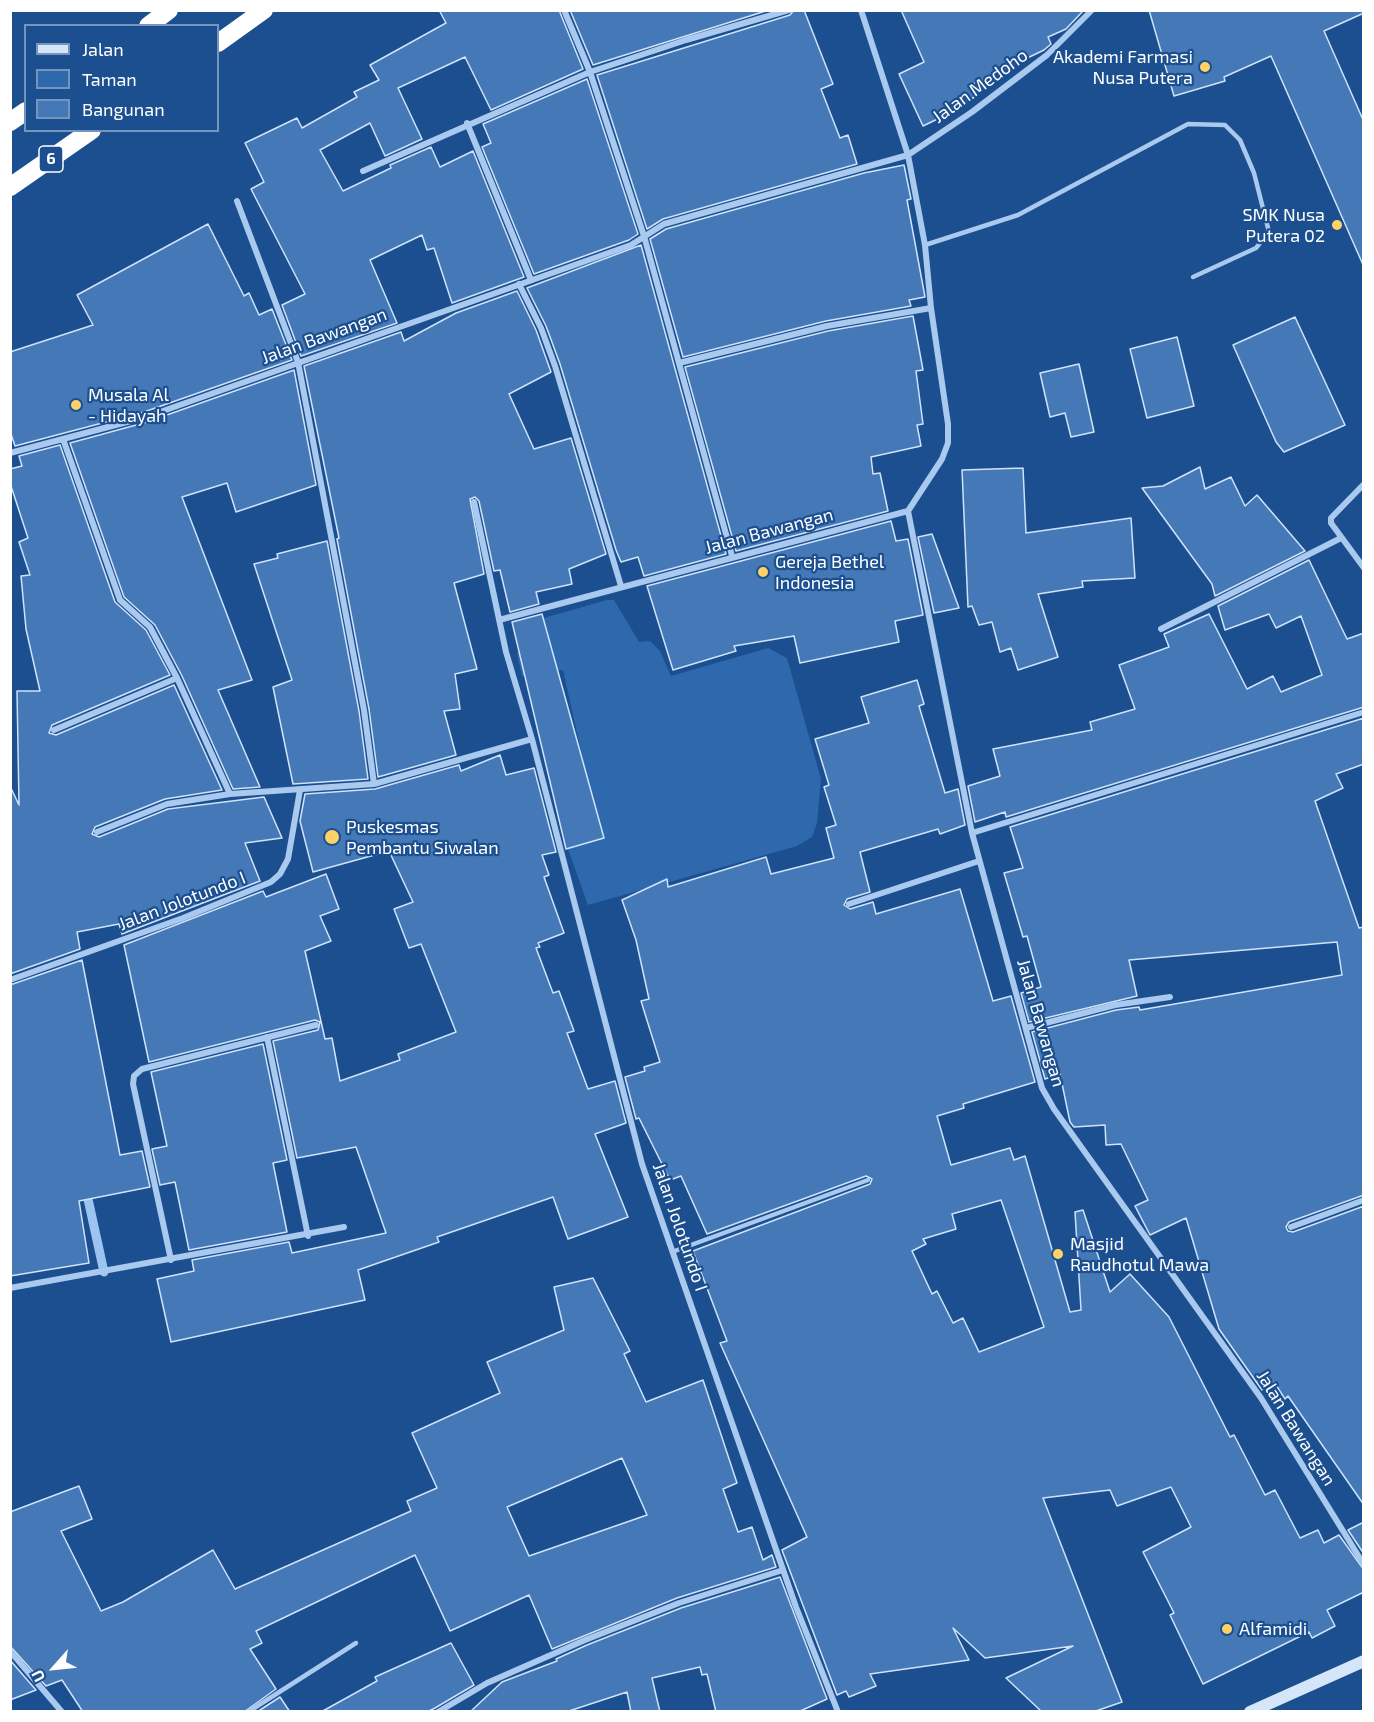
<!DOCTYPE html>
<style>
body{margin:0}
#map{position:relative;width:1374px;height:1722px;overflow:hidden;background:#1b4f8f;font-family:"Exo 2",sans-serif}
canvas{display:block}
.frame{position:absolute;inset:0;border:12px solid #fff;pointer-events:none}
.legend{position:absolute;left:24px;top:24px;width:195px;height:108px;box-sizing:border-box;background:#1b4f8f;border:2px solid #7695bc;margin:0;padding:8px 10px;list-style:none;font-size:18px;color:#fff}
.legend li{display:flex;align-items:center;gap:12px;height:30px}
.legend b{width:30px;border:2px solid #7695bc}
.north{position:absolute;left:24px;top:1638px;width:60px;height:60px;-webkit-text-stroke:4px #1b4f8f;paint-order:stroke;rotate:243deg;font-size:16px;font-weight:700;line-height:24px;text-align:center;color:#fff}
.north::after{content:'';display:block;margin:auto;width:21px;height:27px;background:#fff;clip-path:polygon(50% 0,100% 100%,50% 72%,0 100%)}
</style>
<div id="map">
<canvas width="1374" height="1722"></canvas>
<div class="frame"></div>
<ul class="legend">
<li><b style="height:8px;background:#d6e6fa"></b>Jalan</li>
<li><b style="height:16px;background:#2e69ad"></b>Taman</li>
<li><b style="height:16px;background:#4478b7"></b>Bangunan</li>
</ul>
<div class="north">U</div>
</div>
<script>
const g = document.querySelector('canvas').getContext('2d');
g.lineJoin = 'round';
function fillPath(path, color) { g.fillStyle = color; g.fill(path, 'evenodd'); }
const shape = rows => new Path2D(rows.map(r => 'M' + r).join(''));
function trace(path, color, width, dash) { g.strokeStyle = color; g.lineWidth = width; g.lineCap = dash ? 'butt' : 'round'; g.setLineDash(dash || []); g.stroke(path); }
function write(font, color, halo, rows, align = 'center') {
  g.font = font + ' "Exo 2",sans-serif'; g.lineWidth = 4.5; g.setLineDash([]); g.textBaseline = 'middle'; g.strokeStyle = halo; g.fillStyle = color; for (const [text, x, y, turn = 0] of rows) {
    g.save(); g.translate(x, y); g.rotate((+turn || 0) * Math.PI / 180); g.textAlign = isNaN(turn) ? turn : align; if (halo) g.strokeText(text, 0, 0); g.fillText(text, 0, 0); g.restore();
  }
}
fillPath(shape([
 [607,600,614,600,639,642,650,641,660,651,671,676,768,648,787,658,821,779,817,823,812,837,797,846,588,905,560,827,558,799,585,785,585,769,563,670,522,676,517,654,530,622]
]), '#2e69ad');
trace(shape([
 [86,1190,104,1272]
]), '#9cc4f0', 9);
const building = shape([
 [439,10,559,10,583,69,491,110,465,57,398,88,422,139,385,156,370,123,320,150,343,191,391,168,390,165,431,147,440,167,473,151,524,277,452,303,434,248,427,250,422,235,370,260,397,323,301,356,282,305,305,294,251,189,264,182,245,143,297,118,302,128,357,97,354,92,379,80,370,65,446,23,439,10],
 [570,10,769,10,593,65,570,10],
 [794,10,804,10,833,84,821,89,840,138,848,135,857,164,663,219,647,229,597,75,790,15,794,10],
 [901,10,1084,10,1066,29,1048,37,1051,44,1044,50,969,86,975,97,949,110,950,113,923,126,899,74,924,62,901,10],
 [1149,10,1364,10,1364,13,1324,31,1364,122,1364,267,1271,56,1224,77,1225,81,1174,96,1149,10],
 [587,79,638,234,629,240,534,274,482,147,491,143,483,124,587,79],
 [904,165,911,199,907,200,925,297,909,300,911,306,826,321,683,357,650,239,666,229,864,173,904,165],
 [208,224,244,296,249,293,259,315,272,309,292,360,144,412,15,446,10,431,10,352,93,325,77,295,208,224],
 [641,245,726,554,644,576,638,557,621,562,616,550,560,364,546,326,527,288,641,245],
 [517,291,536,330,551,372,509,394,534,449,571,438,606,554,569,569,572,584,536,592,539,604,510,612,500,570,494,571,479,501,475,497,470,499,484,574,454,583,477,669,455,674,460,709,444,711,456,755,378,777,369,709,337,539,339,538,304,366,401,332,404,341,456,313,517,291],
 [913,316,923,370,916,371,923,424,917,425,921,446,871,457,873,474,880,473,888,511,736,551,685,367,828,331,913,316],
 [1295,317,1345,425,1284,452,1276,442,1233,345,1295,317],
 [1177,337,1194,406,1147,418,1130,349,1177,337],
 [1079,364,1094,432,1071,437,1065,413,1050,417,1040,373,1079,364],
 [294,370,316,485,236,512,227,483,182,497,252,680,218,690,260,787,233,789,182,676,155,625,124,597,70,443,147,422,294,370],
 [60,445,115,602,146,630,170,675,52,725,49,733,56,735,174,685,222,790,165,799,95,827,92,834,99,837,168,809,264,797,282,838,245,843,260,881,122,934,119,924,77,932,80,949,10,974,10,786,19,805,17,691,40,691,26,629,21,576,30,575,19,542,28,538,10,483,10,469,22,466,19,456,60,445],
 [1200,467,1205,489,1231,477,1245,506,1257,495,1305,551,1215,596,1212,584,1142,488,1163,486,1200,467],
 [1023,468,1026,533,1131,518,1135,578,1082,581,1083,587,1038,594,1058,657,1018,670,1011,648,1000,652,992,622,979,625,972,606,968,607,962,470,1023,468],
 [891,521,896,541,908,539,923,615,895,621,899,642,800,663,794,636,734,646,736,651,673,670,647,586,891,521],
 [932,534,959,608,934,613,918,537,932,534],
 [327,541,359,711,368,779,293,784,273,687,292,680,254,564,278,558,277,554,327,541],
 [1309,560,1347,639,1364,633,1364,707,1006,817,1005,812,975,822,968,786,1000,776,993,749,1092,730,1090,722,1135,709,1119,665,1169,647,1164,634,1209,614,1247,689,1273,676,1281,692,1322,675,1301,616,1276,628,1269,614,1225,630,1218,606,1309,560],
 [542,614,604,838,566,849,512,622,542,614],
 [917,680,924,704,919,706,945,793,958,789,965,825,940,834,938,829,860,852,870,892,847,899,844,905,850,909,873,902,876,914,960,889,993,1001,1011,996,1035,1082,963,1104,964,1108,937,1116,951,1165,1010,1148,1014,1160,1025,1156,1070,1312,1081,1310,1075,1212,1083,1210,1110,1292,1130,1274,1169,1317,1230,1437,1234,1435,1265,1495,1275,1490,1300,1538,1318,1530,1324,1543,1339,1535,1364,1570,1364,1592,1327,1610,1335,1626,1312,1638,1309,1632,1203,1684,1170,1615,1174,1613,1143,1552,1191,1527,1171,1487,1117,1506,1110,1490,1043,1498,1122,1702,1093,1712,1042,1712,1006,1678,1073,1646,985,1658,953,1628,969,1660,870,1674,876,1686,849,1697,846,1691,837,1695,782,1550,807,1537,720,1343,727,1341,693,1251,870,1184,872,1179,866,1176,707,1234,681,1176,670,1180,639,1118,636,1119,625,1077,645,1071,644,1067,660,1062,641,1001,649,999,636,940,622,900,667,879,668,887,766,857,771,874,834,858,826,828,836,825,824,787,829,785,815,739,869,723,861,697,917,680],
 [1001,1200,1044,1327,979,1352,963,1318,953,1323,937,1291,932,1294,912,1251,926,1244,923,1239,956,1229,952,1214,1001,1200],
 [1364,718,1364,764,1336,774,1343,788,1315,801,1359,928,1364,927,1364,1195,1289,1222,1286,1227,1288,1231,1293,1232,1364,1206,1364,1505,1288,1396,1285,1399,1274,1382,1262,1390,1219,1329,1186,1218,1150,1235,1135,1206,1148,1200,1121,1144,1106,1145,1105,1125,1074,1127,1070,1122,1060,1074,1045,1079,1032,1032,1116,1010,1139,1007,1140,1010,1342,975,1337,942,1129,960,1137,996,1029,1022,1021,993,1041,987,1027,936,1023,937,1004,873,1023,868,1010,827,1364,718],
 [500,755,506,775,534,768,556,852,542,855,549,875,544,877,564,933,538,943,540,947,536,948,553,993,559,991,574,1031,567,1033,588,1089,615,1081,626,1123,595,1134,628,1217,568,1239,553,1197,437,1237,439,1242,358,1270,365,1300,171,1342,157,1279,194,1271,192,1260,289,1242,292,1253,386,1233,356,1147,297,1158,273,1041,318,1030,320,1022,315,1020,149,1062,124,945,263,891,266,897,326,874,339,909,320,916,331,941,305,951,325,1039,332,1038,340,1081,400,1060,398,1054,456,1032,421,944,409,948,394,909,413,902,389,851,313,872,300,821,305,794,375,789,459,765,461,771,500,755],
 [82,960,120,1155,142,1151,150,1187,79,1201,89,1263,10,1276,10,985,82,960],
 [263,1044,287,1160,273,1163,287,1232,189,1250,175,1182,160,1185,152,1149,167,1146,151,1072,263,1044],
 [593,1278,630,1351,624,1354,646,1402,703,1380,737,1483,723,1489,738,1532,752,1527,763,1560,772,1555,776,1567,677,1598,552,1649,529,1595,450,1631,415,1555,256,1631,262,1643,250,1649,276,1689,244,1712,83,1712,62,1680,46,1686,10,1646,10,1512,79,1486,92,1519,61,1531,101,1611,123,1602,213,1550,235,1589,411,1511,407,1501,437,1488,412,1433,500,1393,487,1362,564,1330,554,1287,593,1278],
 [622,1458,647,1515,529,1556,507,1507,622,1458],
 [1364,1522,1364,1554,1348,1530,1364,1522],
 [780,1577,827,1699,798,1712,716,1712,707,1674,702,1675,700,1667,652,1678,660,1712,631,1712,627,1692,566,1712,470,1712,502,1682,557,1661,556,1659,587,1645,681,1608,780,1577],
 [451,1643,474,1685,435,1708,427,1712,321,1712,377,1681,375,1677,451,1643],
 [10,1660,36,1690,10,1700,10,1660],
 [280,1697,290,1712,257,1712,280,1697]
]);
fillPath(building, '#4478b7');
trace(building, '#cfe3fa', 1.5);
trace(shape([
 [925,245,1018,215,1188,124,1225,125,1240,140,1254,173,1269,232,1256,248,1193,277],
 [672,1252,868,1180],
 [248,1712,356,1643]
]), '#a9c9ee', 4.5);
trace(shape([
 [564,10,590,72,644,236,732,556],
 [467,123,531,280],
 [363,171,590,72,686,40,789,10],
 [237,201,298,362,364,710,374,784],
 [519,284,541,328,555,366,621,586],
 [679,363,827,326,931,308],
 [63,439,120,600,150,627,177,678,230,794],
 [10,453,146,417,631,245,664,224,908,155,972,112,1047,55,1092,10],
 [1364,484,1331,518,1331,523,1364,568],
 [474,502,506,652,532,739,642,1164,796,1607,838,1712],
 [908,511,972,833,1042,1088,1054,1109,1261,1398,1364,1565],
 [499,620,908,511,942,459,948,443,948,424,931,308,925,245,908,155,861,10],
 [1161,629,1341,538],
 [54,730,177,678],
 [97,832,167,804,230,794,374,784,532,739],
 [972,833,1364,712],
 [849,904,979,861],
 [10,980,183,918,271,882,280,874,288,859,300,790],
 [1026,1028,1115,1005,1170,997],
 [267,1037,308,1236],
 [1291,1227,1364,1200],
 [171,1260,133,1084,134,1076,142,1069,316,1025],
 [10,1288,344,1227],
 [10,1651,62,1712],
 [438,1712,487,1683,585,1640,679,1603,783,1570]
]), '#a9c9ee', 6);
trace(shape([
 [1250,1712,1364,1661]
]), '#d6e6fa', 12);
trace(shape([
 [148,26,169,10],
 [218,43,264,10],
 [10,122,26,111],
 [10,187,92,130]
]), '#fff', 18);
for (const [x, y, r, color] of [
 [1205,67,6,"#ffd166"],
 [1337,225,6,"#ffd166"],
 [76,405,6,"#ffd166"],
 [763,572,6,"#ffd166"],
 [332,837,8,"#ffd166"],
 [1058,1254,6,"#ffd166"],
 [1227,1629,6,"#ffd166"]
]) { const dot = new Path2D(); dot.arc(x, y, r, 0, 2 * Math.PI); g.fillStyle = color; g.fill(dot); trace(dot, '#1b4f8f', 2); }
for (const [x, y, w] of [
 [51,159,24]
]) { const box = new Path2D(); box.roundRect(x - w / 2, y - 13, w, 26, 4.5); g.fillStyle = '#1b4f8f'; g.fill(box); trace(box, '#fff', 1.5); }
write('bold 16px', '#fff', null, [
 ["6",51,159]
]);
write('18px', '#fff', '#1b4f8f', [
 ["Akademi Farmasi",1193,57,"right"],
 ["Nusa Putera",1193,78,"right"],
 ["SMK Nusa",1325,215,"right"],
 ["Putera 02",1325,236,"right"],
 ["Musala Al",88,395],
 ["- Hidayah",88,416],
 ["Gereja Bethel",775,562],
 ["Indonesia",775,583],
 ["Puskesmas",346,827],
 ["Pembantu Siwalan",346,848],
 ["Masjid",1070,1244],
 ["Raudhotul Mawa",1070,1265],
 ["Alfamidi",1239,1629]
], 'left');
write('18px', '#fff', '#1b4f8f', [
 ["Jalan Medoho",980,86,-36],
 ["Jalan Bawangan",324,336,-20],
 ["Jalan Bawangan",769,531,-15],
 ["Jalan Jolotundo I",182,901,-21],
 ["Jalan Bawangan",1041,1023,74],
 ["Jalan Jolotundo I",680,1227,71],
 ["Jalan Bawangan",1296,1428,58]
]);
</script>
